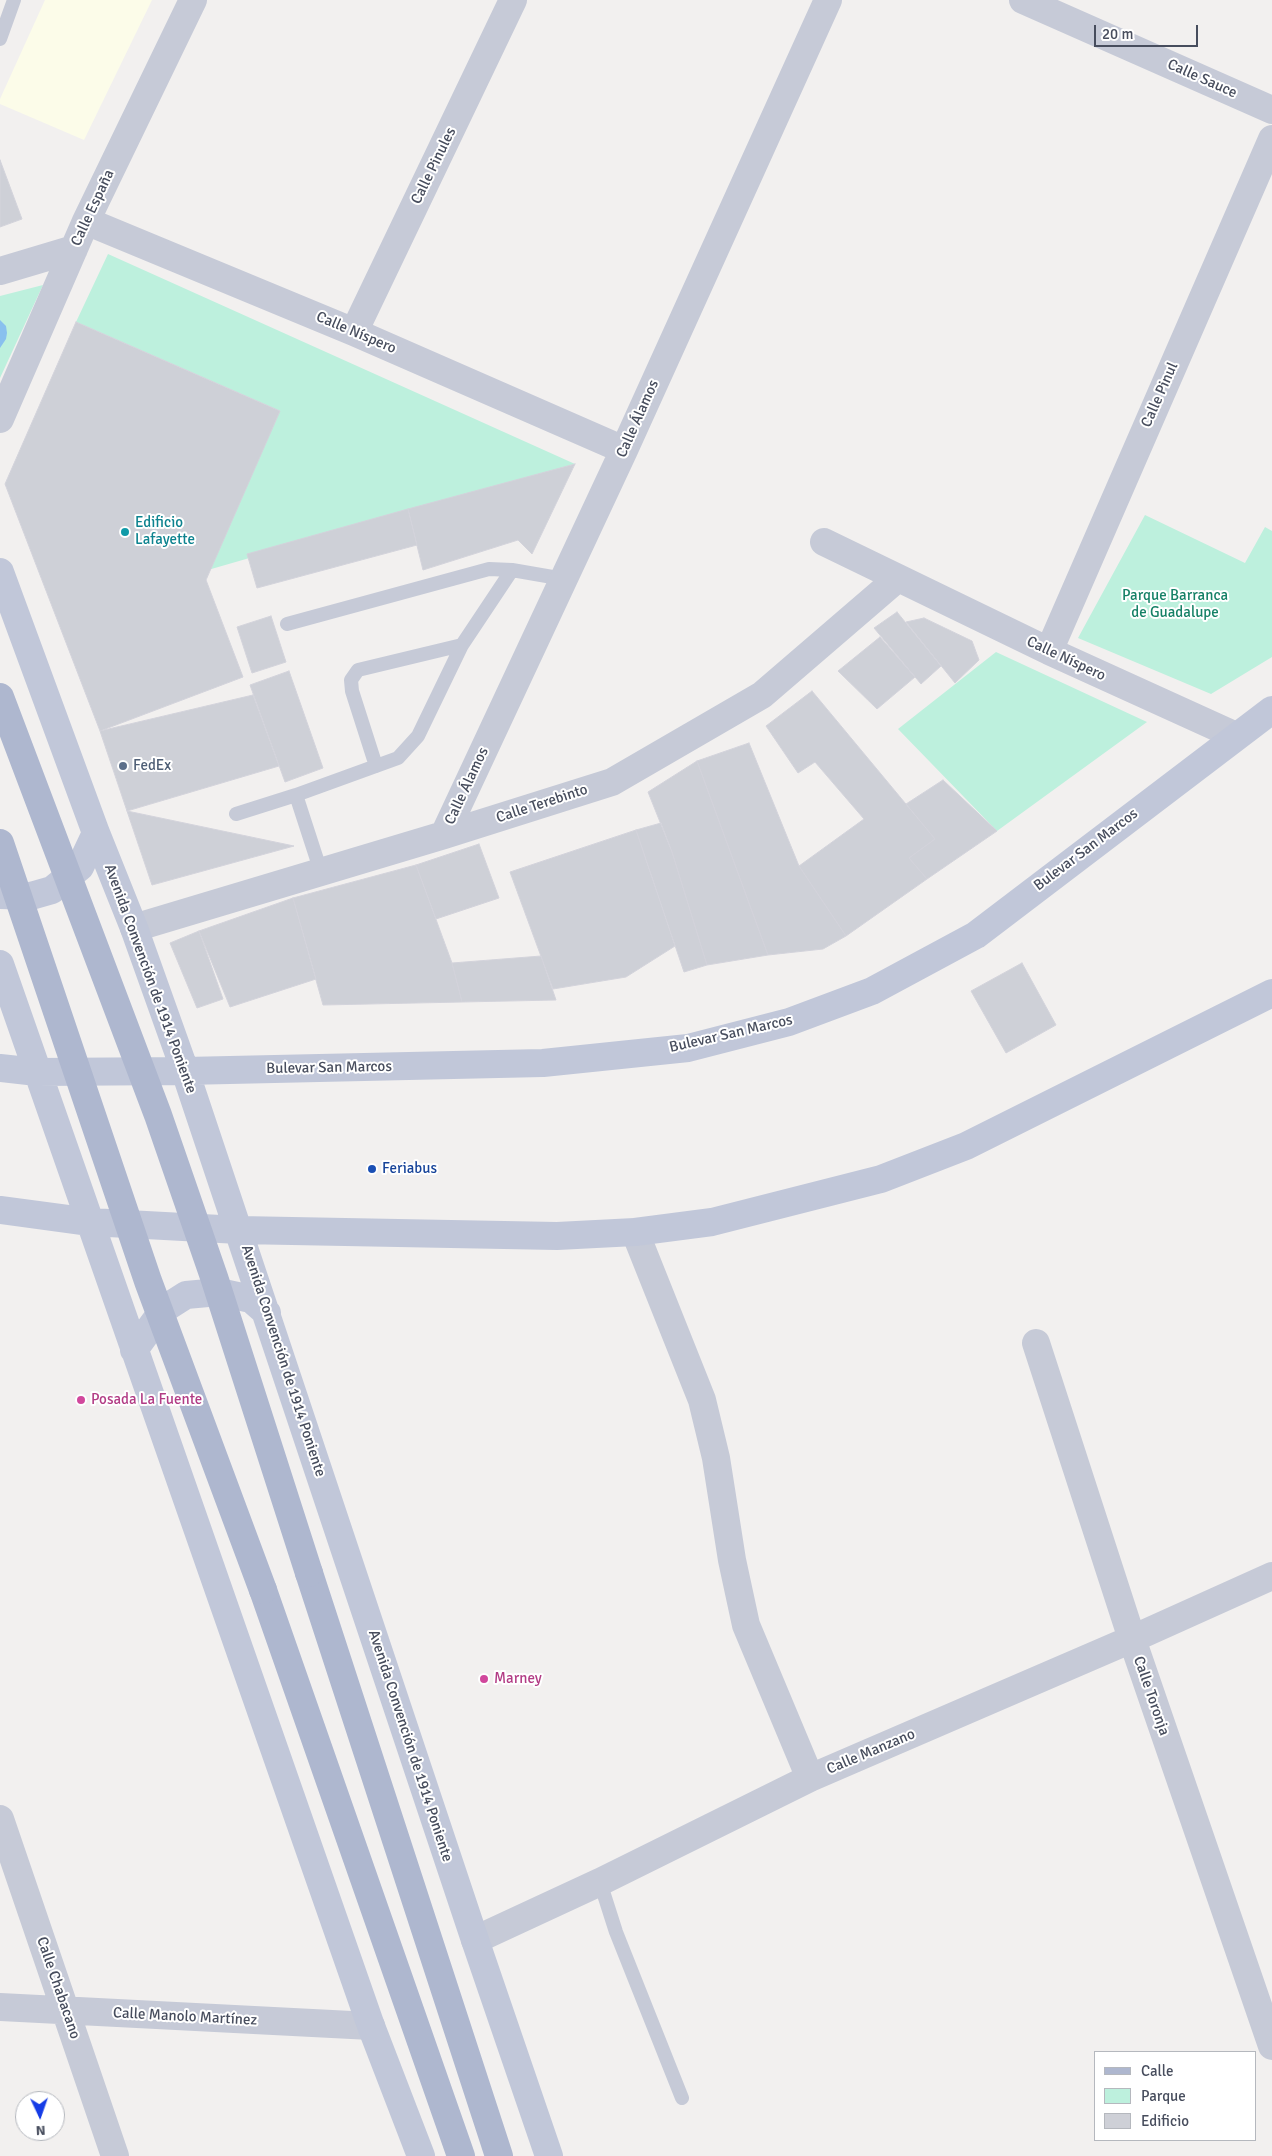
<!DOCTYPE html>
<meta charset="utf-8">
<style>
body{margin:0}
#map{position:relative;width:1272px;height:2156px;overflow:hidden;background:#f2f0ef;font-family:Signika,sans-serif}
canvas{display:block}
.legend{position:absolute;left:1094px;top:2051px;width:162px;height:90px;box-sizing:border-box;background:#fff;border:1px solid #b5b8be;margin:0;padding:6px 9px;list-style:none;font-size:15px;color:#474d5d}
.legend li{display:flex;align-items:center;gap:10px;height:25px}
.legend b{width:25px;border:1px solid #b5b8be}
.north{position:absolute;left:15px;top:2091px;width:50px;height:50px;box-sizing:border-box;background:#fff;border:1px solid #b5b8be;border-radius:50%;rotate:177deg;font-size:14px;font-weight:700;line-height:20px;text-align:center;color:#474d5d}
.north::after{content:'';display:block;margin:auto;width:18px;height:22px;background:#153ce6;clip-path:polygon(50% 0,100% 100%,50% 72%,0 100%)}
.scale{position:absolute;left:1094px;top:25px;width:104px;height:22px;box-sizing:border-box;border:2px solid #474d5d;border-top:0;padding-left:6px;font-size:15px;line-height:18px;white-space:nowrap;color:#474d5d;-webkit-text-stroke:4px #fff;paint-order:stroke}
</style>
<div id="map">
<canvas width="1272" height="2156"></canvas>
<ul class="legend">
<li><b style="height:6px;background:#aeb7cf"></b>Calle</li>
<li><b style="height:14px;background:#bdf0dd"></b>Parque</li>
<li><b style="height:14px;background:#ced0d7"></b>Edificio</li>
</ul>
<div class="north">N</div>
<div class="scale">20 m</div>
</div>
<script>
const g = document.querySelector('canvas').getContext('2d');
g.lineJoin = 'round';
function fillPath(path, color) { g.fillStyle = color; g.fill(path, 'evenodd'); }
const shape = rows => new Path2D(rows.map(r => 'M' + r).join(''));
function trace(path, color, width, dash) { g.strokeStyle = color; g.lineWidth = width; g.lineCap = dash ? 'butt' : 'round'; g.setLineDash(dash || []); g.stroke(path); }
function write(font, color, halo, rows, align = 'center') {
  g.font = font + ' Signika,sans-serif'; g.lineWidth = 4; g.setLineDash([]); g.textBaseline = 'middle'; g.strokeStyle = halo; g.fillStyle = color; for (const [text, x, y, turn = 0] of rows) {
    g.save(); g.translate(x, y); g.rotate((+turn || 0) * Math.PI / 180); g.textAlign = isNaN(turn) ? turn : align; if (halo) g.strokeText(text, 0, 0); g.fillText(text, 0, 0); g.restore();
  }
}
fillPath(shape([
 [45,0,152,0,84,140,0,104,0,99]
]), '#fcfce9');
fillPath(shape([
 [108,254,575,464,201,572,280,411,76,322],
 [43,285,0,378,0,296],
 [1145,515,1245,563,1265,527,1272,531,1272,657,1211,694,1078,638],
 [996,652,1147,722,997,831,898,729]
]), '#bdf0dd');
fillPath(shape([
 [0,320,6,326,7,333,6,339,0,348]
]), '#89c0ee');
const building = shape([
 [0,160,22,219,0,227,0,160],
 [76,322,280,411,206,580,243,677,100,731,5,484,76,322],
 [575,464,532,554,518,540,423,570,408,509,575,464],
 [408,509,417,545,257,588,247,554,408,509],
 [897,612,941,666,921,684,874,628,897,612],
 [271,616,286,662,252,673,237,627,271,616],
 [924,618,972,641,979,660,955,683,906,622,924,618],
 [880,637,915,677,877,709,838,671,880,637],
 [289,671,323,768,285,782,250,685,289,671],
 [812,691,935,839,909,858,927,879,846,936,799,866,864,819,815,762,798,773,766,726,812,691],
 [253,695,279,766,127,811,100,731,253,695],
 [749,743,799,866,846,936,823,949,768,955,697,761,749,743],
 [697,761,768,955,707,965,672,852,648,792,697,761],
 [943,780,997,831,927,879,909,858,935,839,906,804,943,780],
 [127,811,294,846,152,885,127,811],
 [661,823,672,852,707,965,684,972,636,830,661,823],
 [636,830,675,946,626,977,553,989,510,872,636,830],
 [479,844,499,898,436,919,416,865,479,844],
 [416,865,452,963,462,1002,323,1005,293,898,416,865],
 [293,898,316,979,230,1007,199,931,293,898],
 [199,931,223,999,197,1008,170,943,199,931],
 [541,956,556,1000,462,1002,452,963,541,956],
 [1022,963,1056,1025,1006,1053,971,991,1022,963]
]);
fillPath(building, '#ced0d7');
trace(building, '#d3d3db', 1);
trace(shape([
 [0,39,14,0],
 [287,624,489,569,512,570,564,579],
 [376,766,352,691,351,680,358,670,462,645],
 [296,795,321,872],
 [236,814,296,795,398,758,418,736,462,645,512,570],
 [600,1882,616,1932,682,2098]
]), '#c6cad7', 14);
trace(shape([
 [1023,0,1272,110],
 [86,221,354,332,624,450],
 [0,271,74,249],
 [354,332,513,0],
 [0,419,86,221,193,0],
 [824,542,1049,651,1236,736],
 [1049,651,1272,139],
 [444,835,624,450,828,0],
 [134,928,444,835,612,782,762,695,898,578],
 [635,1232,702,1400,716,1458,732,1560,746,1625,810,1778],
 [1036,1343,1132,1639,1272,2046],
 [0,1819,115,2156],
 [475,1940,600,1882,810,1778,1132,1639,1272,1576],
 [0,2007,371,2026]
]), '#c6cad7', 28);
trace(shape([
 [0,572,96,833,134,928,185,1071,475,1940,549,2156],
 [0,895,31,896,52,890,80,867,96,833],
 [0,964,371,2026,421,2156],
 [0,1068,37,1072,185,1071,543,1063,688,1048,789,1022,872,991,976,935,1272,710],
 [0,1210,90,1222,239,1230,557,1236,635,1232,712,1222,881,1179,966,1146,1272,993],
 [134,1350,164,1309,186,1295,219,1292,251,1299,267,1313]
]), '#c1c7d9', 28);
trace(shape([
 [309,1573,499,2156],
 [263,1590,461,2156]
]), '#aeb7cf', 28);
trace(shape([
 [0,697,158,1115,214,1277,309,1573],
 [0,843,148,1281,263,1590]
]), '#aeb7cf', 28);
for (const [x, y, r, color] of [
 [125,532,5,"#0f9aa8"],
 [123,766,5,"#5c6f8a"],
 [372,1169,5,"#1a4fb4"],
 [81,1400,5,"#d1479c"],
 [484,1679,5,"#d1479c"]
]) { const dot = new Path2D(); dot.arc(x, y, r, 0, 2 * Math.PI); g.fillStyle = color; g.fill(dot); trace(dot, '#fff', 2); }
write('15px', '#474d5d', '#fff', [
 ["Calle Sauce",1202,79,24],
 ["Calle Pinules",434,166,-64],
 ["Calle España",93,208,-65],
 ["Calle Níspero",356,333,23],
 ["Calle Pinul",1160,395,-66],
 ["Calle Álamos",638,419,-66],
 ["Calle Níspero",1066,659,25],
 ["Calle Álamos",467,786,-65],
 ["Calle Terebinto",542,804,-18],
 ["Bulevar San Marcos",1086,850,-37],
 ["Avenida Convención de 1914 Poniente",150,979,70],
 ["Bulevar San Marcos",731,1034,-13],
 ["Bulevar San Marcos",329,1068,-1],
 ["Avenida Convención de 1914 Poniente",283,1361,72],
 ["Calle Toronja",1151,1696,71],
 ["Avenida Convención de 1914 Poniente",410,1746,72],
 ["Calle Manzano",871,1752,-23],
 ["Calle Chabacano",58,1988,71],
 ["Calle Manolo Martínez",185,2017,3]
]);
write('15px', '#0d838f', '#fff', [
 ["Edificio",135,523],
 ["Lafayette",135,540]
], 'left');
write('15px', '#158166', '#fff', [
 ["Parque Barranca",1175,596],
 ["de Guadalupe",1175,613]
]);
write('15px', '#4e5e75', '#fff', [
 ["FedEx",133,766]
], 'left');
write('15px', '#164399', '#fff', [
 ["Feriabus",382,1169]
], 'left');
write('15px', '#b23c85', '#fff', [
 ["Posada La Fuente",91,1400],
 ["Marney",494,1679]
], 'left');
</script>
